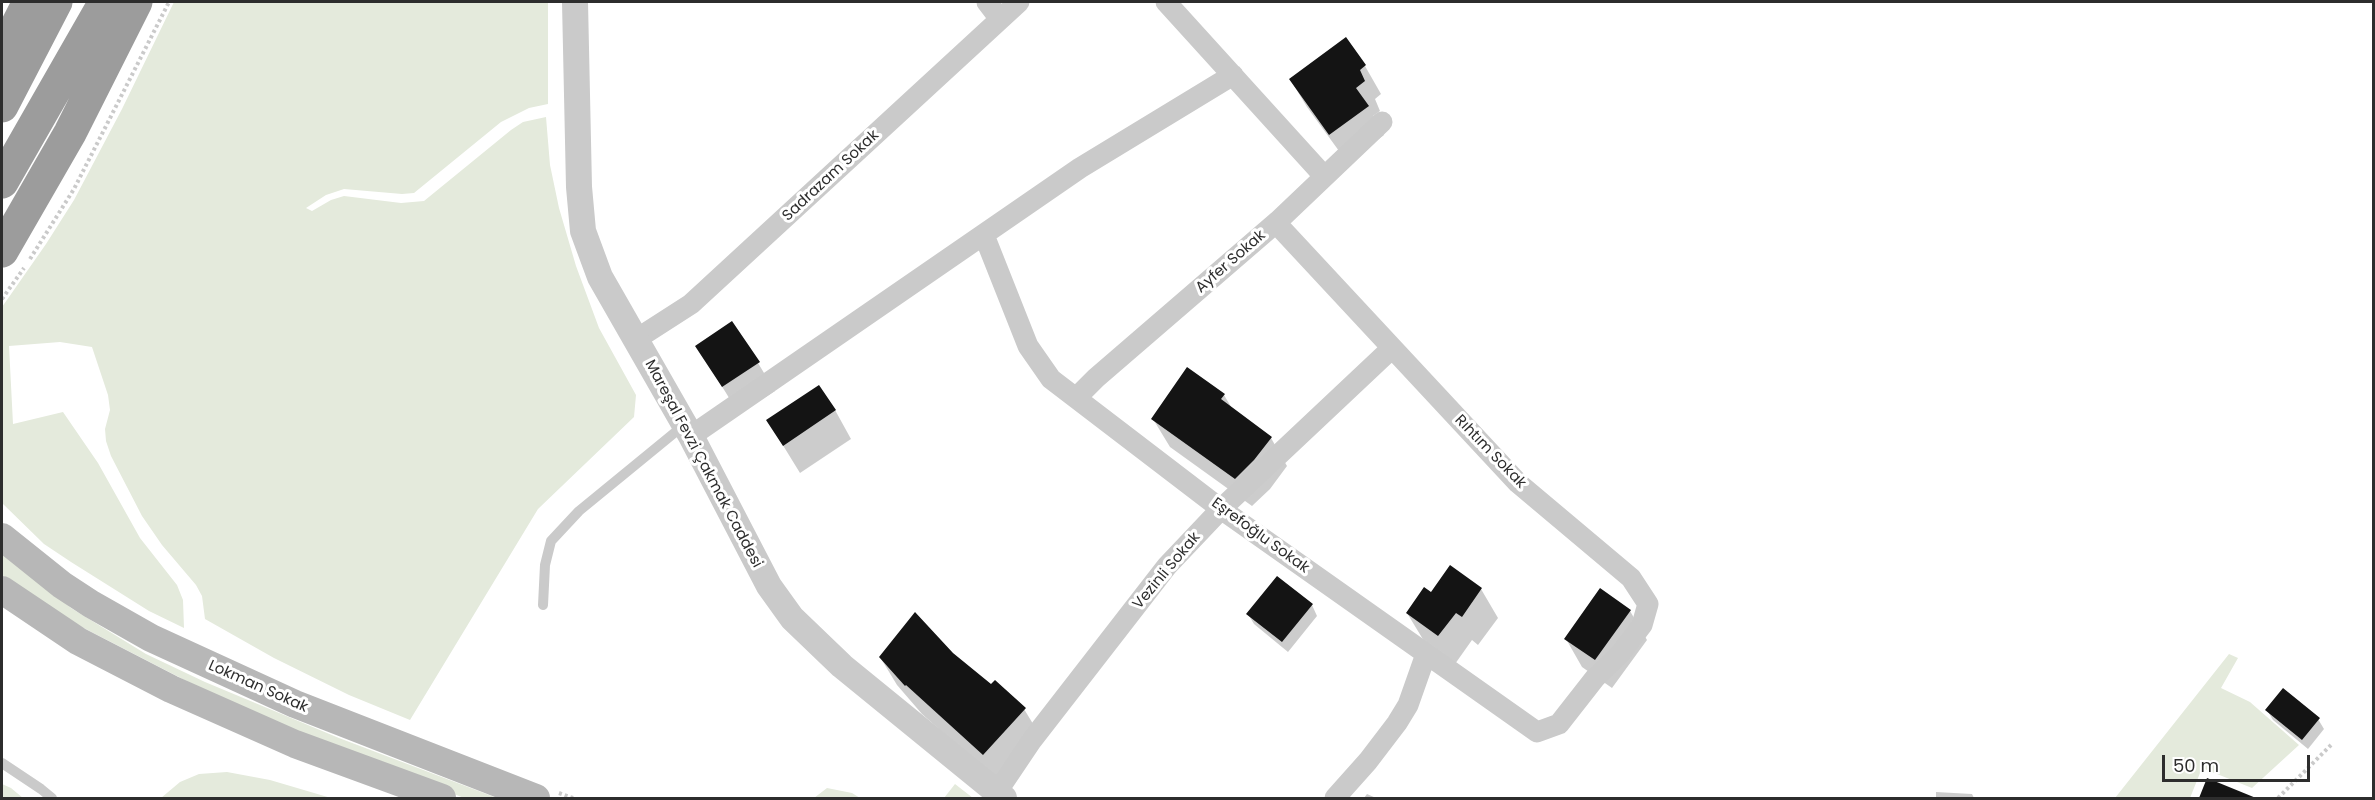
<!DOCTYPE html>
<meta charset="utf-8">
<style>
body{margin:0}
#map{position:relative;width:2375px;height:800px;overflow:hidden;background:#fff;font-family:Poppins,sans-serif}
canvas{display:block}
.frame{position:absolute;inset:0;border:3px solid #2d2d2d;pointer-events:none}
.scale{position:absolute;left:2162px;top:755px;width:148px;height:27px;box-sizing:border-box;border:3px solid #2d2d2d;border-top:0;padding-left:8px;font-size:18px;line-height:21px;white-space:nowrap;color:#2d2d2d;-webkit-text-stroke:4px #fff;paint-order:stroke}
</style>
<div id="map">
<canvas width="2375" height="800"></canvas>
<div class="frame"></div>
<div class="scale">50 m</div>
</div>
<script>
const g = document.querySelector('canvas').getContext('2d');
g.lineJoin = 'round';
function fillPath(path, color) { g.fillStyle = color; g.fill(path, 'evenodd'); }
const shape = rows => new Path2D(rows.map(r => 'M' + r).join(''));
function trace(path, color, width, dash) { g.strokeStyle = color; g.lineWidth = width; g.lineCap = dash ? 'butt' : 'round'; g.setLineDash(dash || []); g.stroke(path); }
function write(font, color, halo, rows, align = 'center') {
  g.font = font + ' Poppins,sans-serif'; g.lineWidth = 6; g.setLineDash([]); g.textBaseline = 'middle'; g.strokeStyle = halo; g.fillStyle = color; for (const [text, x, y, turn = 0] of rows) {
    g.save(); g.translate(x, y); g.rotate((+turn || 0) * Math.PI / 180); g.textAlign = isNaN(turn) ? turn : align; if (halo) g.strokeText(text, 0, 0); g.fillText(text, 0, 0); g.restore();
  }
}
fillPath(shape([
 [174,2,548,2,548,104,529,108,501,122,414,193,402,194,344,189,326,195,306,208,312,211,331,200,344,196,401,203,424,201,511,130,523,122,546,117,550,165,559,208,576,266,599,328,636,395,634,417,538,509,410,720,349,695,274,658,205,619,202,596,196,585,162,545,142,516,111,456,106,441,105,429,110,410,108,395,92,347,60,342,9,346,13,424,63,412,98,463,140,538,177,585,183,600,184,628,149,611,71,562,44,544,2,503,2,307,46,244,74,200,122,109],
 [2,552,71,608,146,654,205,682,339,738,497,798,464,798,239,708,76,624,22,589,2,575],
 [2229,654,2238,658,2221,688,2250,702,2299,745,2252,788,2202,768,2190,798,2115,798],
 [227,772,270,780,331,798,161,798,180,782,199,774],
 [2,784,11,788,23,798,2,798],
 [955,784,973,798,944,798],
 [827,788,852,793,860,798,814,798]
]), '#e4eadc');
fillPath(shape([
 [1345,39,1365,66,1381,94,1375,99,1380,111,1373,116,1384,135,1347,162,1307,107,1290,79],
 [697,346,758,363,775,391,739,414],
 [1224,395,1233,410,1271,438,1287,466,1270,489,1252,506,1170,447,1153,419],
 [835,410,851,439,800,473,768,421],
 [1481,589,1498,618,1478,645,1472,640,1455,664,1424,641,1407,613],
 [1600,590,1630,611,1647,640,1612,688,1582,667,1566,639],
 [1312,605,1317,616,1288,652,1254,624,1248,614],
 [952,654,991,686,1024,709,1041,737,1000,783,922,714,897,685,880,657],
 [2267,710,2318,719,2324,729,2308,749,2273,720],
 [2208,780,2238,792,2242,798,2200,798],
 [1936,792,1972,794,1974,798,1936,798],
 [1367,794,1376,798,1364,798]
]), '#0003');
fillPath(shape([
 [1346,37,1366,65,1360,70,1365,81,1356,88,1369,106,1329,135,1289,79],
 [732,321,760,362,722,387,695,346],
 [1187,367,1225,394,1221,399,1272,437,1254,460,1235,479,1151,419],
 [819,385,836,410,783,446,766,420],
 [1450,565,1482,588,1462,617,1456,613,1438,636,1406,613,1424,587,1431,592],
 [1277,576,1313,604,1282,642,1246,614],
 [1600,588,1631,610,1595,660,1564,639],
 [915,612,953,653,991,684,995,680,1026,708,983,755,906,685,905,686,879,657],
 [2283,688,2320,718,2302,740,2265,710],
 [2207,778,2256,798,2199,798]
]), '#141414');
trace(shape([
 [30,259,74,189,169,2],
 [2,299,24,268],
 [559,793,573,798],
 [2278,798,2331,745]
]), '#cacaca', 4, [3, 3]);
trace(shape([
 [543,605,545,565,551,541,579,511,684,425],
 [2,763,41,789,52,798]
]), '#cacaca', 10);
trace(shape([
 [987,2,1000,19],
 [1166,2,1324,176],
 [984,235,1028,346,1051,379,1221,509,1537,732,1559,724,1595,678,1620,654,1642,625,1648,604,1631,578,1518,483,1276,223],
 [635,340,691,304,1019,2],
 [1076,398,1096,378,1278,221,1382,122],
 [691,436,1080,168,1233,75],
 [997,792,1032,740,1167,566,1221,509,1391,349],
 [1335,798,1368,761,1397,723,1408,705,1426,654]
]), '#cacaca', 21);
trace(shape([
 [575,2,579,187,583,231,600,277,691,436,769,586,792,618,842,666,1004,798]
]), '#cacaca', 26);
trace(shape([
 [2,537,62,585,91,604,151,638,295,704,536,798],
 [2,590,78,641,171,689,295,744,442,798]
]), '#b7b7b7', 28);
trace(shape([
 [2,55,29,2],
 [2,106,56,2],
 [2,182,105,2],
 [2,251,70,133,136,2]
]), '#9c9c9c', 33);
write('15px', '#2d2d2d', '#fff', [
 ["Sadrazam Sokak",831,176,-43],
 ["Ayfer Sokak",1231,262,-41],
 ["Rıhtım Sokak",1490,452,46],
 ["Mareşal Fevzi Çakmak Caddesi",703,464,62],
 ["Eşrefoğlu Sokak",1260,536,36],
 ["Vezinli Sokak",1167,571,-50],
 ["Lokman Sokak",258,687,24]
]);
</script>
